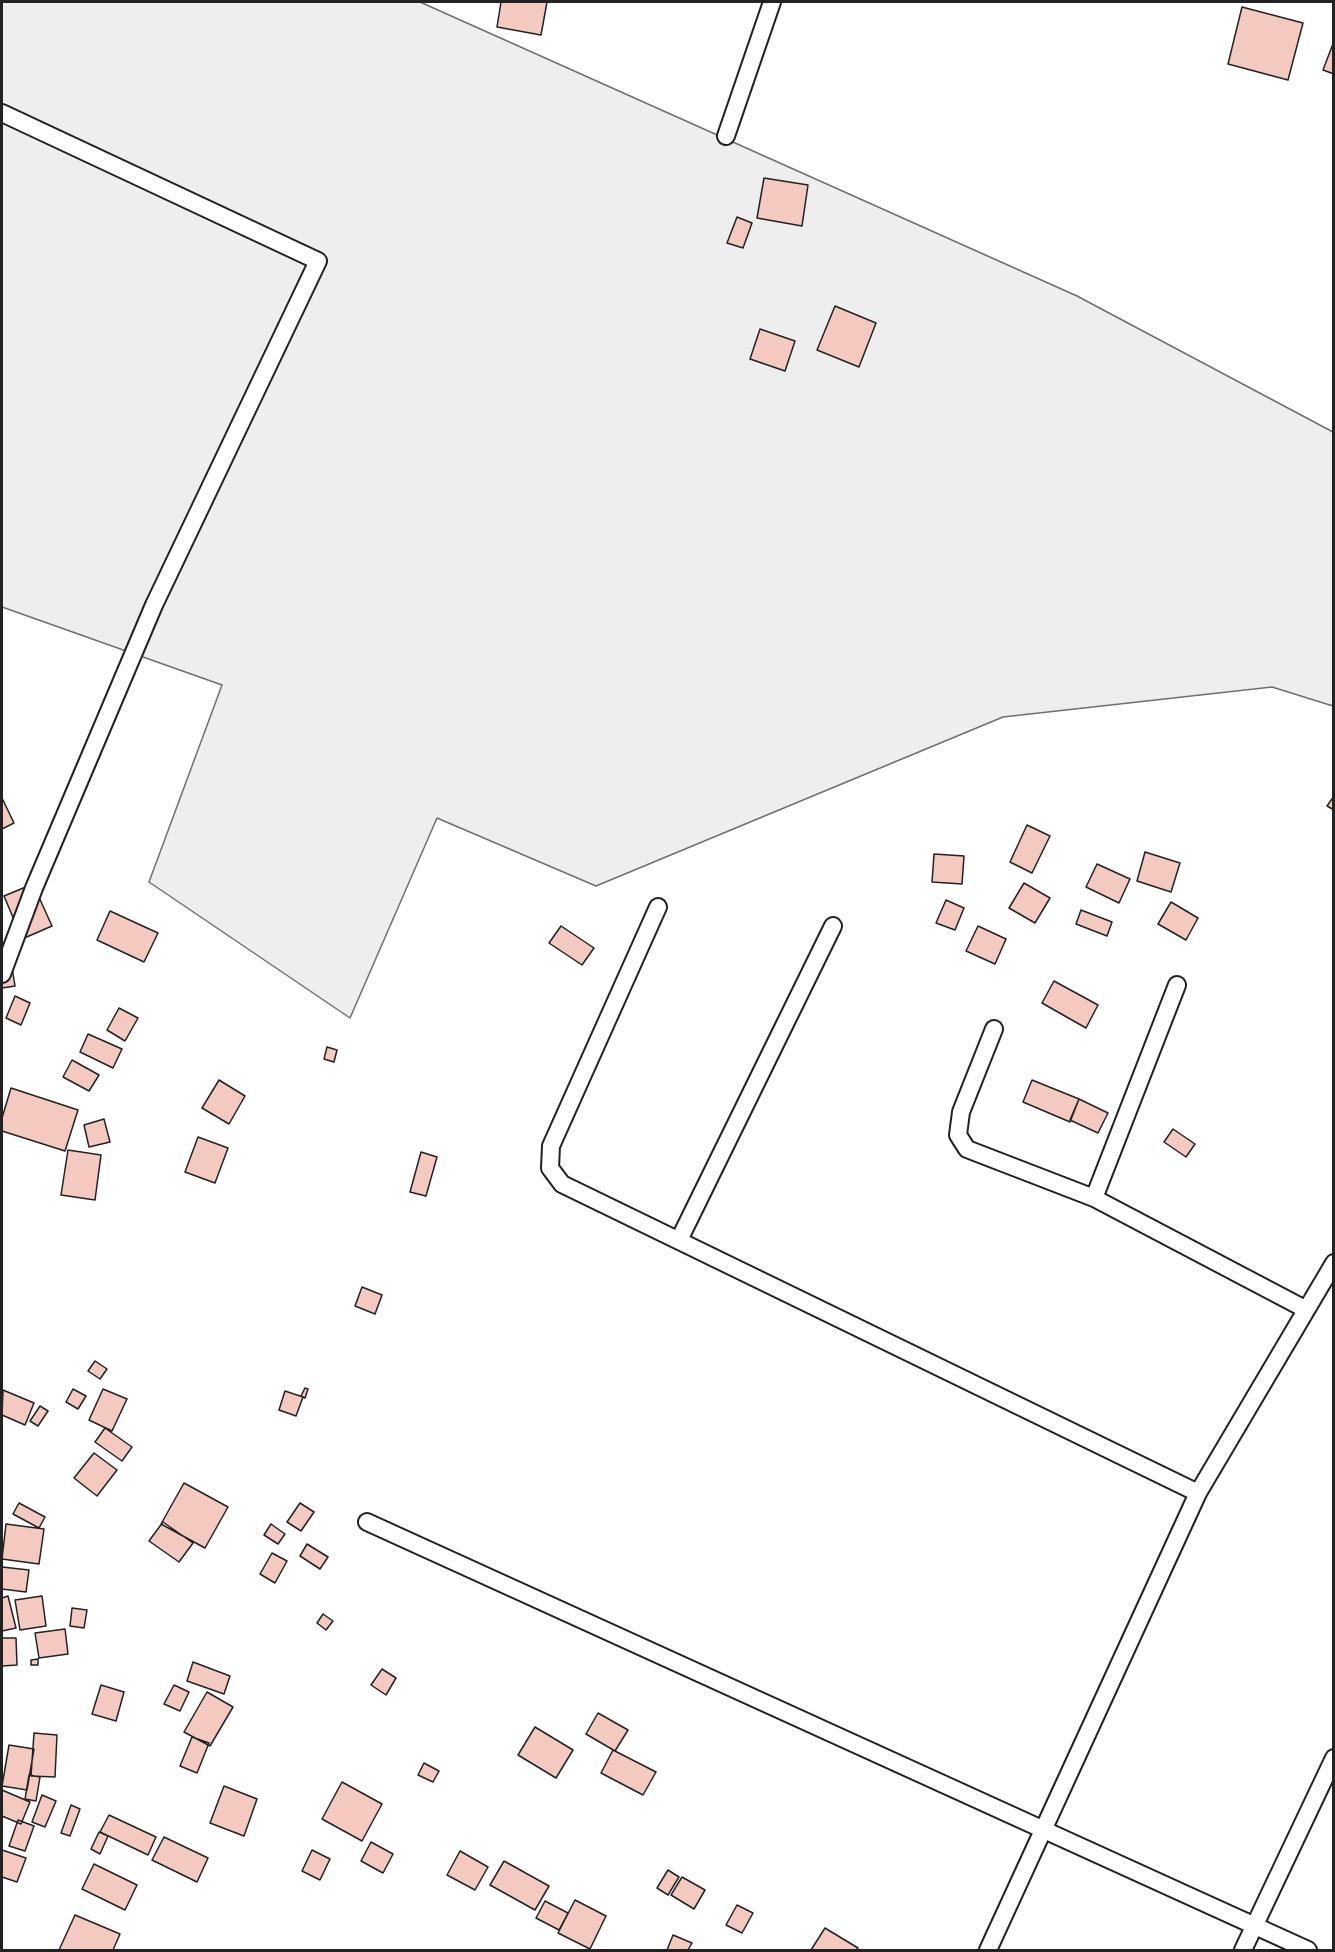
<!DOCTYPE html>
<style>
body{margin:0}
#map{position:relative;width:1335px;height:1952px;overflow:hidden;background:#fff;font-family:Poppins,sans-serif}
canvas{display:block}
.frame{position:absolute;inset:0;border:3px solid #222;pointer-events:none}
</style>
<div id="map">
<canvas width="1335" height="1952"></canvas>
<div class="frame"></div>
</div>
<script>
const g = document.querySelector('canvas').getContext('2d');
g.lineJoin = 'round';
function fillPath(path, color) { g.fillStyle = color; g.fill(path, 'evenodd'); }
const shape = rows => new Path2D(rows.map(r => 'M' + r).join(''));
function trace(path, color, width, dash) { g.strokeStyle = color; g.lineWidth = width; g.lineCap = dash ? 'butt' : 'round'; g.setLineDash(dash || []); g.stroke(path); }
const green = shape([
 [2,2,420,2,1077,296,1333,432,1333,706,1272,687,1003,717,596,886,437,818,350,1018,149,882,222,685,2,607,2,2]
]);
fillPath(green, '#eee');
trace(green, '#6f6f6f', 1.5);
const building = shape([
 [501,2,547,2,541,35,497,27,501,2],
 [1242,7,1303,23,1288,80,1228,64,1242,7],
 [1334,41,1334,74,1323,70,1334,41],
 [764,178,808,185,802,226,757,218,764,178],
 [737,217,752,223,743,248,727,243,737,217],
 [835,306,876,323,859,367,817,350,835,306],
 [760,329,795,341,785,371,750,359,760,329],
 [1334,796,1334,810,1327,806,1334,796],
 [2,798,14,823,2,829,2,798],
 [1027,825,1050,836,1032,873,1010,862,1027,825],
 [1145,852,1180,863,1171,892,1137,881,1145,852],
 [934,854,964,856,962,884,932,882,934,854],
 [1097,864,1130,879,1119,903,1086,887,1097,864],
 [1024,883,1050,898,1035,923,1009,908,1024,883],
 [33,884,52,926,22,939,4,896,33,884],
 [946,900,964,908,955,930,936,923,946,900],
 [1171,902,1198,918,1186,940,1158,924,1171,902],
 [1081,910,1112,922,1107,936,1076,924,1081,910],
 [110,911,158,933,144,962,97,940,110,911],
 [561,926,594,948,582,965,549,943,561,926],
 [978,926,1006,939,995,964,966,951,978,926],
 [9,949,15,986,2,988,2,950,9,949],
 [1054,981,1098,1005,1086,1028,1042,1003,1054,981],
 [15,996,30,1003,21,1025,6,1018,15,996],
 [119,1008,138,1018,125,1041,107,1030,119,1008],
 [88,1034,122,1049,113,1068,80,1052,88,1034],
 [327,1047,337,1050,334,1062,324,1059,327,1047],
 [72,1060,99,1075,89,1091,63,1077,72,1060],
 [219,1080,245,1096,229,1124,202,1108,219,1080],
 [1032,1080,1079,1099,1070,1122,1023,1102,1032,1080],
 [11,1088,78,1110,65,1151,2,1131,2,1118,11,1088],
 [1079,1099,1108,1113,1098,1133,1070,1120,1079,1099],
 [104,1119,110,1142,89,1147,84,1125,104,1119],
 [1173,1129,1195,1144,1186,1157,1164,1142,1173,1129],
 [198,1137,228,1148,215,1183,185,1172,198,1137],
 [68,1150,101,1155,95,1200,61,1195,68,1150],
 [421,1152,437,1157,426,1196,410,1192,421,1152],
 [362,1287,382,1295,375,1314,355,1306,362,1287],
 [95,1361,107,1369,100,1379,88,1371,95,1361],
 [305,1388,308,1389,305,1398,301,1396,305,1388],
 [73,1389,86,1396,78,1409,66,1402,73,1389],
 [103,1389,127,1399,112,1431,89,1420,103,1389],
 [3,1390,34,1403,25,1425,2,1415,3,1390],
 [285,1391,303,1397,296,1416,279,1410,285,1391],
 [40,1406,48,1411,38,1426,30,1421,40,1406],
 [105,1428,132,1447,122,1461,95,1442,105,1428],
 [94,1453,117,1470,97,1496,74,1478,94,1453],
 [184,1483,228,1507,205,1548,161,1524,184,1483],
 [19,1503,45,1517,39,1528,13,1514,19,1503],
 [300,1503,314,1512,301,1531,287,1522,300,1503],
 [163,1522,193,1543,179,1562,149,1541,163,1522],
 [6,1524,44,1529,39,1564,2,1559,6,1524],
 [271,1524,285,1534,278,1544,264,1535,271,1524],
 [307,1544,328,1557,320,1569,300,1556,307,1544],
 [272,1553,287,1561,275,1583,260,1574,272,1553],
 [2,1567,29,1570,26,1592,2,1589,2,1567],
 [8,1596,16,1628,2,1631,2,1598,8,1596],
 [42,1596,46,1626,20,1630,15,1600,42,1596],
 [72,1608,87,1610,84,1628,70,1626,72,1608],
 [323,1614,333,1621,326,1630,317,1623,323,1614],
 [65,1629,68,1654,39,1658,35,1633,65,1629],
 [2,1638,16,1638,17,1665,2,1666,2,1638],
 [38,1659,38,1665,31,1665,31,1660,38,1659],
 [193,1662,230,1676,224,1694,187,1681,193,1662],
 [382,1669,396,1678,386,1695,371,1685,382,1669],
 [101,1685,124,1692,116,1721,92,1714,101,1685],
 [174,1685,189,1692,180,1711,164,1704,174,1685],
 [207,1692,233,1707,210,1746,184,1732,207,1692],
 [598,1713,628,1730,615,1751,586,1734,598,1713],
 [535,1727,573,1750,556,1778,518,1755,535,1727],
 [34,1733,57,1735,55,1777,31,1776,34,1733],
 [192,1737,209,1743,197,1773,180,1766,192,1737],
 [9,1745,34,1749,27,1790,2,1786,9,1745],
 [613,1750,656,1772,643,1795,601,1773,613,1750],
 [424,1763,439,1771,433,1782,418,1775,424,1763],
 [29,1775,40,1777,36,1801,25,1799,29,1775],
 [342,1782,382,1804,362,1841,322,1819,342,1782],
 [224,1786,257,1799,244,1836,210,1823,224,1786],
 [2,1790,30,1802,21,1824,2,1816,2,1790],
 [42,1795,56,1801,45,1827,32,1822,42,1795],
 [71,1805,80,1809,70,1836,61,1833,71,1805],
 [109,1815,156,1837,148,1855,100,1832,109,1815],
 [18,1820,34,1826,25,1851,9,1846,18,1820],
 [99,1832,108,1836,100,1854,91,1849,99,1832],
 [164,1837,208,1858,197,1882,152,1860,164,1837],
 [371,1842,393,1854,383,1873,361,1861,371,1842],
 [2,1850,26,1858,17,1882,2,1877,2,1850],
 [312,1850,330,1859,320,1880,302,1871,312,1850],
 [460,1851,488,1867,475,1890,447,1875,460,1851],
 [504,1861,549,1886,535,1910,490,1885,504,1861],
 [94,1864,137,1885,125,1910,82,1889,94,1864],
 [668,1870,679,1877,668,1895,657,1888,668,1870],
 [682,1877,705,1890,694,1909,671,1895,682,1877],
 [575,1900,606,1916,590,1949,558,1933,575,1900],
 [545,1901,568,1913,559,1930,536,1918,545,1901],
 [737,1905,753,1913,742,1933,726,1925,737,1905],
 [75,1915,120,1934,113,1950,59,1950,75,1915],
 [825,1928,858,1948,856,1950,811,1950,825,1928],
 [673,1935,692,1943,688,1950,667,1950,673,1935]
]);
fillPath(building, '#f3c9c0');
trace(building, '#222', 1.5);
const minor = shape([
 [2,113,318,261,154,605,34,888,2,974],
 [726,136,772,2],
 [658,907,551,1146,550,1168,562,1184,1198,1493],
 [994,1029,961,1112,958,1135,967,1149,1094,1198,1305,1309],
 [1094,1198,1177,985],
 [679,1240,833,926],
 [367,1522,1308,1950],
 [988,1950,1198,1493,1334,1263],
 [1243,1950,1334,1758]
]);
trace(minor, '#222', 20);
trace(minor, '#fff', 16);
</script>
